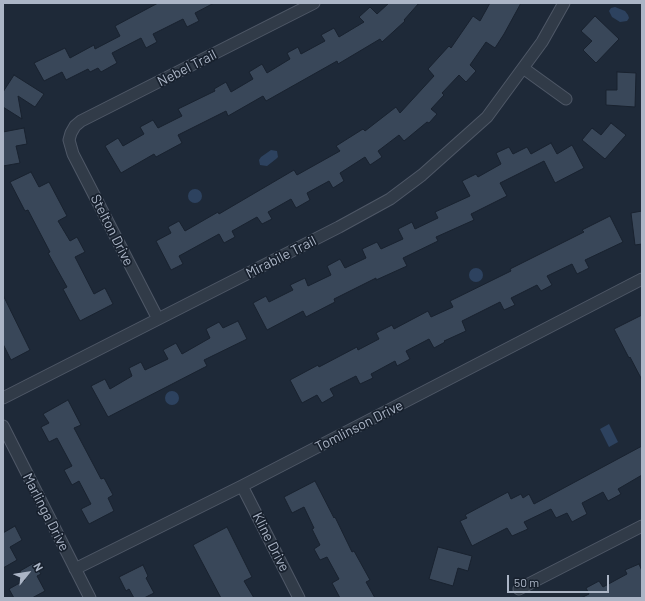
<!DOCTYPE html>
<style>
body{margin:0}
#map{position:relative;width:645px;height:601px;overflow:hidden;background:#1e2938;font-family:Barlow,sans-serif}
canvas{display:block}
.frame{position:absolute;inset:0;border:4px solid #abb5c6;pointer-events:none}
.north{position:absolute;left:8px;top:553px;width:40px;height:40px;-webkit-text-stroke:3px #17202d;paint-order:stroke;rotate:60deg;font-size:11px;font-weight:700;line-height:16px;text-align:center;color:#abb5c6}
.north::after{content:'';display:block;margin:auto;width:14px;height:18px;background:#abb5c6;clip-path:polygon(50% 0,100% 100%,50% 72%,0 100%)}
.scale{position:absolute;left:507px;top:575px;width:102px;height:18px;box-sizing:border-box;border:2px solid #abb5c6;border-top:0;padding-left:5px;font-size:12px;line-height:14px;white-space:nowrap;color:#abb5c6;-webkit-text-stroke:3px #17202d;paint-order:stroke}
</style>
<div id="map">
<canvas width="645" height="601"></canvas>
<div class="frame"></div>
<div class="north">N</div>
<div class="scale">50 m</div>
</div>
<script>
const g = document.querySelector('canvas').getContext('2d');
g.lineJoin = 'round';
function fillPath(path, color) { g.fillStyle = color; g.fill(path, 'evenodd'); }
const shape = rows => new Path2D(rows.map(r => 'M' + r).join(''));
function trace(path, color, width, dash) { g.strokeStyle = color; g.lineWidth = width; g.lineCap = dash ? 'butt' : 'round'; g.setLineDash(dash || []); g.stroke(path); }
function write(font, color, halo, rows, align = 'center') {
  g.font = font + ' Barlow,sans-serif'; g.lineWidth = 3.5; g.setLineDash([]); g.textBaseline = 'middle'; g.strokeStyle = halo; g.fillStyle = color; for (const [text, x, y, turn = 0] of rows) {
    g.save(); g.translate(x, y); g.rotate((+turn || 0) * Math.PI / 180); g.textAlign = isNaN(turn) ? turn : align; if (halo) g.strokeText(text, 0, 0); g.fillText(text, 0, 0); g.restore();
  }
}
fillPath(shape([
 [615,7,625,11,628,15,629,18,627,21,620,22,612,17,609,11,611,8],
 [271,150,277,151,278,157,276,159,267,166,260,165,259,160,261,157],
 '188 196a7 7 0 1 1 14 0a7 7 0 1 1-14 0Z',
 '469 275a7 7 0 1 1 14 0a7 7 0 1 1-14 0Z',
 '165 398a7 7 0 1 1 14 0a7 7 0 1 1-14 0Z',
 [609,424,618,442,609,447,600,429]
]), '#2d425f');
const building = shape([
 [158,3,214,3,195,13,199,21,187,27,183,19,153,34,157,42,146,48,141,38,112,53,117,63,101,72,98,68,90,72,88,69,66,80,62,72,44,81,34,63,65,48,70,58,94,45,95,49,120,36,115,26,158,3],
 [389,3,419,3,404,20,405,21,382,42,380,39,338,64,337,61,266,101,263,96,228,116,226,111,178,135,182,143,156,157,154,154,121,173,105,146,118,138,123,146,144,134,140,127,153,120,158,128,182,116,178,109,215,91,214,89,226,82,231,92,253,79,249,72,262,64,267,73,290,59,287,53,298,47,301,54,325,41,321,35,334,28,339,37,364,22,359,17,370,7,377,14,389,3],
 [490,3,521,3,504,34,495,48,486,42,470,65,476,71,466,82,459,75,442,93,444,95,431,109,437,114,429,123,427,122,404,141,399,135,378,151,382,157,370,165,365,157,340,173,344,181,333,188,329,181,307,193,310,200,296,208,291,199,268,212,272,219,262,224,257,217,232,231,235,237,224,243,219,234,179,256,183,264,171,270,156,241,171,233,168,227,179,221,185,231,218,212,219,214,294,170,297,175,340,151,336,146,363,129,365,131,396,107,400,113,434,76,428,69,449,46,451,48,473,16,480,21,490,3],
 [595,16,619,39,596,63,583,50,592,41,581,31,595,16],
 [617,72,636,73,635,107,606,105,606,90,617,90,617,72],
 [14,75,44,94,35,107,18,96,22,119,3,107,3,92,14,75],
 [611,123,626,135,605,159,582,140,592,128,601,135,611,123],
 [24,128,27,144,16,146,20,163,3,166,3,132,24,128],
 [551,143,557,154,572,145,584,168,555,183,544,161,500,183,507,196,471,214,474,220,436,237,438,241,403,258,407,266,376,280,376,278,334,299,335,302,306,317,303,311,267,330,253,303,266,296,269,302,293,290,290,285,305,278,308,286,331,275,327,266,340,259,345,268,366,258,362,249,377,242,381,249,403,239,398,229,412,222,415,229,438,218,435,212,470,196,462,181,476,174,478,177,501,164,496,153,509,147,513,154,527,147,531,154,551,143],
 [31,172,39,187,49,182,67,216,58,221,70,241,77,237,85,252,75,257,94,294,105,288,113,304,80,321,63,289,67,287,48,253,50,252,28,210,25,211,10,182,31,172],
 [642,211,642,244,635,245,631,213,642,211],
 [610,216,623,242,585,260,589,268,577,274,572,264,547,276,552,285,541,291,537,285,511,298,515,305,504,310,500,302,462,321,466,331,444,341,445,342,434,348,429,339,406,351,410,359,397,366,395,361,371,374,373,378,360,384,356,376,330,389,334,396,322,403,317,395,302,403,290,380,318,365,319,367,357,347,358,350,379,339,376,333,392,325,394,329,428,311,431,317,453,307,450,301,511,271,510,269,584,232,582,230,610,216],
 [3,295,30,350,11,360,3,344,3,295],
 [642,315,642,380,630,357,629,358,614,329,642,315],
 [238,321,247,339,204,360,207,366,108,417,91,386,105,379,110,389,132,376,129,368,141,362,145,370,168,359,163,350,176,343,182,354,210,338,206,329,219,322,223,328,238,321],
 [68,400,81,425,74,428,101,479,104,478,113,495,108,498,114,511,89,524,81,509,91,504,79,481,72,485,64,470,72,466,57,438,49,442,41,427,49,423,43,414,68,400],
 [642,446,642,475,618,489,621,494,608,501,603,492,582,503,587,514,572,522,567,513,556,518,551,509,524,522,528,529,512,536,507,528,472,546,460,521,467,518,465,515,508,492,511,499,521,494,523,498,529,494,534,504,642,446],
 [315,481,334,518,335,517,352,552,354,551,370,580,366,582,375,598,340,598,332,583,339,579,327,557,320,560,314,549,320,545,312,529,314,528,304,507,292,513,284,497,315,481],
 [15,526,22,540,10,547,17,560,3,568,3,533,15,526],
 [227,527,252,577,244,581,254,598,221,598,193,545,227,527],
 [438,547,472,556,468,571,458,568,453,586,429,579,438,547],
 [34,563,41,574,37,576,45,591,32,598,14,598,9,589,25,580,20,571,34,563],
 [639,564,642,571,642,598,581,598,589,594,586,588,599,581,603,587,627,574,625,570,639,564],
 [143,565,148,576,146,578,154,593,144,598,134,598,129,589,126,591,119,577,143,565]
]);
fillPath(building, '#394759');
trace(building, '#19222f', 1);
const minor = shape([
 [523,68,566,99],
 [158,319,73,154,69,140,71,133,75,126,81,121,314,3],
 [3,398,339,227,390,199,422,175,487,117,542,42,564,3],
 [3,426,90,598],
 [242,486,299,598],
 [75,569,242,486,642,279],
 [519,589,642,526]
]);
trace(minor, '#4f5867', 13);
trace(minor, '#313b48', 11);
write('14px', '#abb5c6', '#17202d', [
 ["Nebel Trail",187,68,-27],
 ["Stelton Drive",112,230,63],
 ["Mirabile Trail",281,257,-27],
 ["Tomlinson Drive",359,426,-27],
 ["Marlinga Drive",46,512,63],
 ["Kline Drive",271,542,63]
]);
</script>
